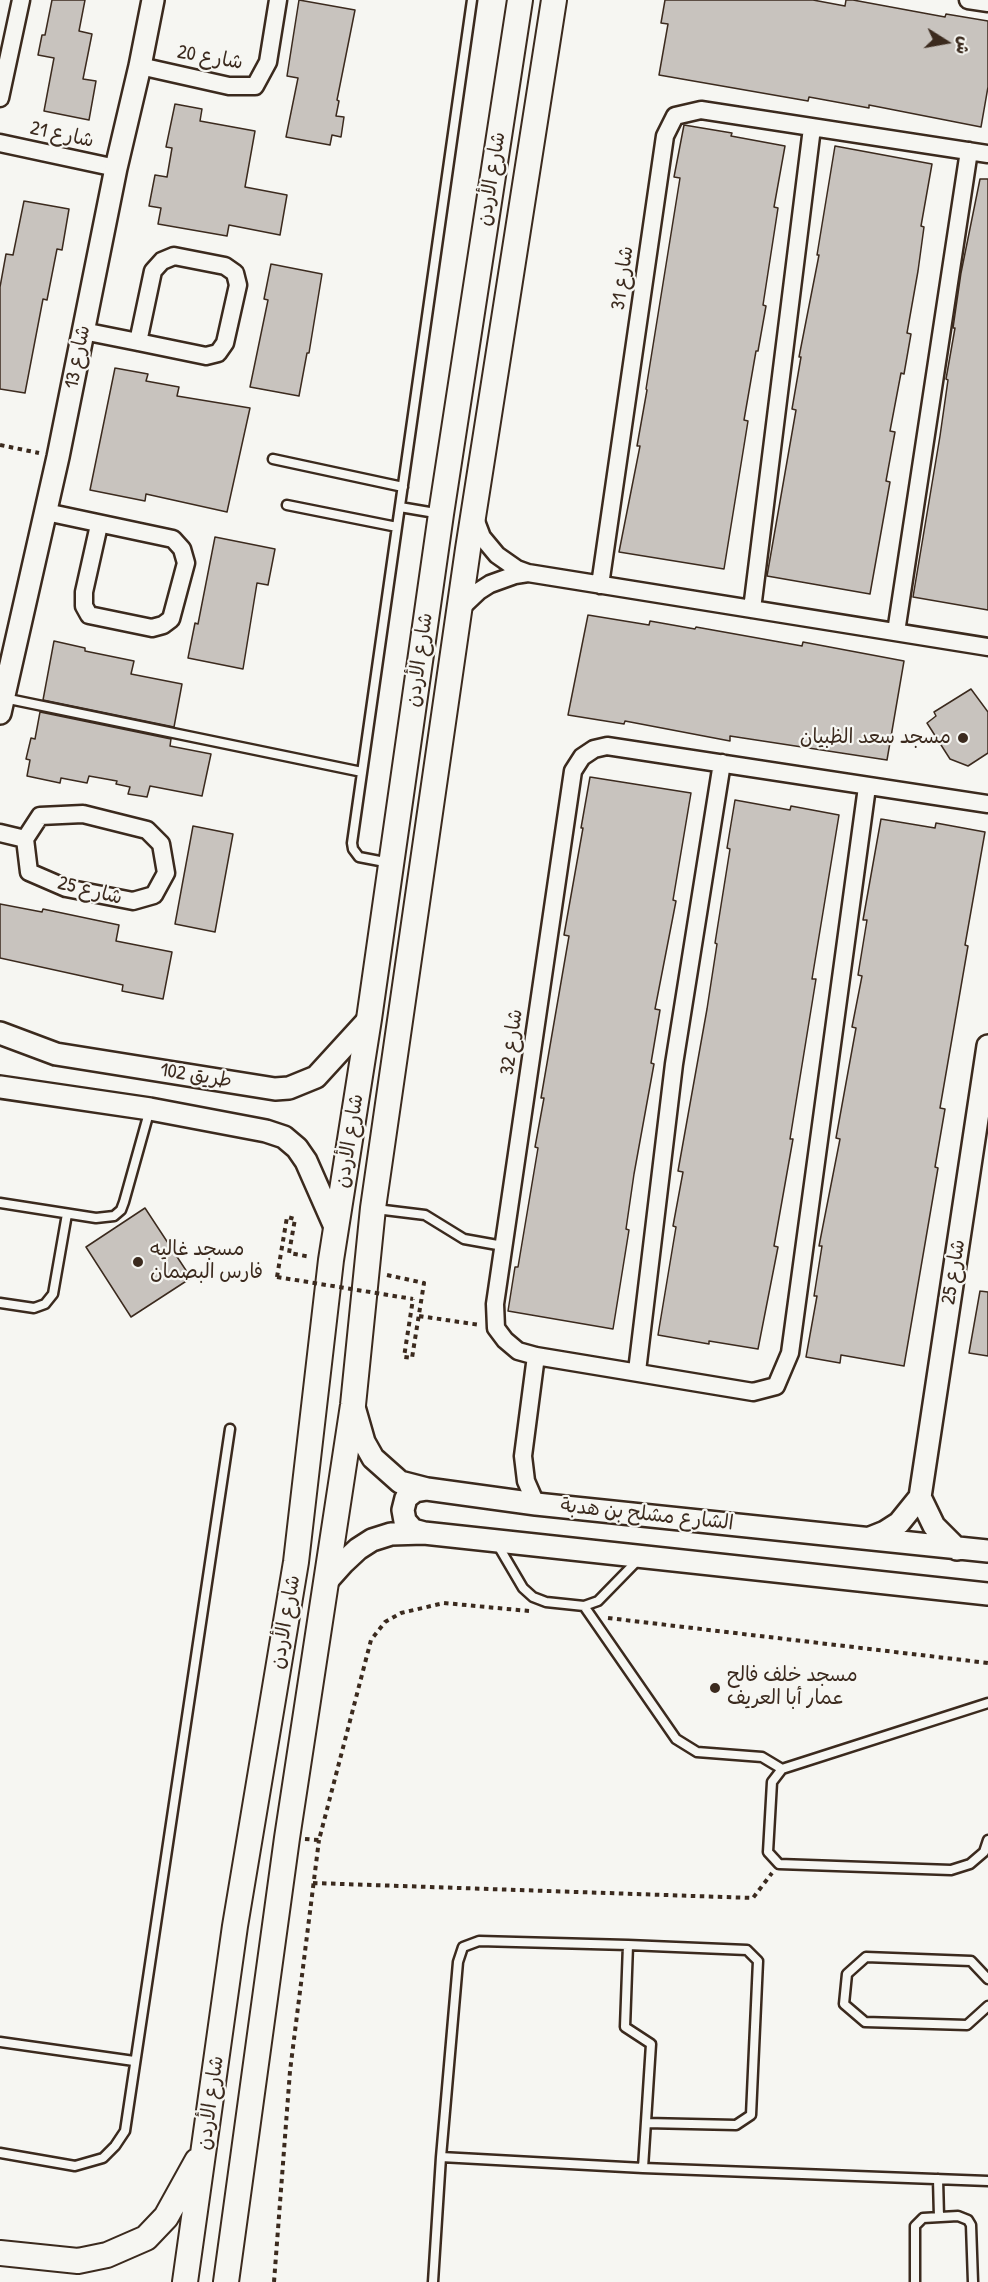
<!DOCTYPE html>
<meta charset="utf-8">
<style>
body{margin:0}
#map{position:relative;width:988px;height:2282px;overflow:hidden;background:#f6f6f2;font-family:"Patrick Hand","Playpen Sans Arabic",sans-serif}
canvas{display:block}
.north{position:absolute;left:916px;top:12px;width:60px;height:60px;-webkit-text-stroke:4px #f6f6f2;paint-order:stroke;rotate:101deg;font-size:16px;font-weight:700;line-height:24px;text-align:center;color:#3b2a1e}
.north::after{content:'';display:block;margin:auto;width:21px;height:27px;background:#3b2a1e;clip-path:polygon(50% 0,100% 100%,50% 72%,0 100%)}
</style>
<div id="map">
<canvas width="988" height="2282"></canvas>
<div class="north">ش</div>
</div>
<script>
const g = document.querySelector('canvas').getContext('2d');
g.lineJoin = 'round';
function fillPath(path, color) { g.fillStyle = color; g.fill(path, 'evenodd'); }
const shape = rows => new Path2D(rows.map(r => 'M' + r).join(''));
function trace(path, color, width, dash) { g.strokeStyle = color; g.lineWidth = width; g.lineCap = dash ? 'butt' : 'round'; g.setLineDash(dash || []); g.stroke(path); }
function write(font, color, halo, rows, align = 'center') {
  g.font = font + ' "Patrick Hand","Playpen Sans Arabic",sans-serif'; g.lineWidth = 4.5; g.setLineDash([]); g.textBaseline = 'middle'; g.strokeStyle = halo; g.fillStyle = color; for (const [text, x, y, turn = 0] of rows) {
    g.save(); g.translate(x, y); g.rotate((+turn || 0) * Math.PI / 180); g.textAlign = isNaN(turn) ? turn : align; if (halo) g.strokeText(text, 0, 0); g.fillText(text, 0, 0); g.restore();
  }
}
const building = shape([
 [52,0,85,0,79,31,92,34,83,79,96,81,89,120,44,111,54,58,38,55,42,35,45,35,52,0],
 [299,0,355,10,337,100,339,101,336,116,344,117,341,137,332,135,330,145,286,137,298,78,287,76,299,0],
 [665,0,813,0,845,6,846,0,853,0,945,17,946,14,988,21,988,87,981,127,869,105,869,108,809,97,808,101,659,75,668,24,661,23,665,0],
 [175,104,202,109,200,121,255,131,245,187,287,195,280,235,229,225,227,236,158,224,161,208,149,206,155,175,167,177,172,148,166,147,175,104],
 [684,125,732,133,731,136,785,146,774,207,778,208,763,305,766,306,758,351,756,351,744,420,748,421,724,569,619,552,640,446,637,446,647,390,646,389,680,178,674,177,684,125],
 [835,146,932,164,921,226,924,227,918,271,907,333,911,334,904,374,901,373,890,431,895,432,886,481,890,482,870,594,767,576,796,410,792,409,801,357,799,357,819,255,817,255,835,146],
 [980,179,988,179,988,610,913,597,940,436,948,380,946,379,955,328,953,328,961,273,980,179],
 [24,201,69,209,62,250,57,249,47,300,43,299,25,393,0,389,0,287,6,254,13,255,24,201],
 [271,264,322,274,309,353,307,353,299,396,250,387,268,300,264,299,271,264],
 [115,368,148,374,146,381,179,387,177,396,250,408,227,512,146,494,145,501,90,490,115,368],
 [215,537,275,549,268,585,257,583,243,669,188,658,195,623,198,624,215,537],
 [588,615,649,625,650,621,695,629,696,627,802,646,803,642,904,661,887,760,730,736,730,741,625,721,624,724,568,715,588,615],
 [54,641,85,648,85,651,134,661,131,674,182,684,174,727,43,700,54,641],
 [971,689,988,712,988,753,968,766,950,759,927,723,936,716,934,712,971,689],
 [40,712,171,739,170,746,211,754,202,796,150,786,147,797,128,794,130,787,116,784,117,781,89,776,87,783,61,778,60,783,27,776,30,760,26,759,31,738,35,739,40,712],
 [590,777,691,793,673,900,676,901,655,1009,660,1010,651,1063,654,1064,634,1174,626,1229,629,1230,613,1329,508,1311,515,1267,518,1267,538,1148,535,1147,544,1098,541,1098,569,936,564,935,583,828,581,828,590,777],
 [735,800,790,810,791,806,839,815,812,979,816,979,790,1139,793,1139,774,1246,778,1247,758,1349,709,1341,709,1344,658,1335,676,1227,673,1226,683,1172,678,1171,707,1009,717,944,715,943,730,849,727,848,735,800],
 [881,819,935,828,936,823,985,832,965,945,968,946,940,1108,945,1109,935,1167,938,1168,904,1366,841,1355,840,1363,806,1357,817,1296,814,1296,822,1246,819,1246,840,1139,836,1138,856,1028,852,1027,862,976,858,975,867,920,863,920,881,819],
 [193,826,233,834,215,932,175,924,193,826],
 [0,904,42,912,43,909,119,925,116,941,172,952,163,999,122,991,123,985,0,958,0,904],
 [145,1208,191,1278,131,1317,86,1247,145,1208],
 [980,1291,988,1292,988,1356,969,1353,980,1291]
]);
fillPath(building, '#c8c3be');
trace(building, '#3b2a1e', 1.5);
const service = shape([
 [273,459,403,487],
 [287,505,397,527],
 [400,507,441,514],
 [4,698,362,772],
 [390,863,359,857,353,849,352,843,472,0],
 [0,1203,96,1218,114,1216,121,1210,124,1202,150,1109],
 [376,1209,425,1215,464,1239,503,1246],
 [0,1303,34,1308,45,1304,53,1294,67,1214],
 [496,1542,523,1588,533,1597,546,1602,584,1606,598,1601,638,1560],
 [584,1606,676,1739,697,1752,762,1757,782,1769],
 [988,1703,782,1769,772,1782,768,1852,779,1864,951,1870,970,1864,984,1852,988,1840],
 [628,1945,747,1950,758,1961,751,2115,736,2125,646,2123],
 [988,1979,971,1961,866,1957,847,1974,844,2004,865,2022,967,2025,988,2006],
 [0,2042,134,2061],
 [0,2153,75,2166,103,2158,115,2146,125,2131,230,1429],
 [441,2157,643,2168,988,2181],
 [938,2179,939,2217],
 [433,2282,441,2157,458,1962,463,1947,479,1941,628,1945,625,2027,651,2044,643,2168],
 [915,2282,915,2226,923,2218,958,2216,968,2220,971,2225,973,2282]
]);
const minor = shape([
 [968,0,988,3],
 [140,66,229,86,255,86,268,62,278,0],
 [0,98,21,0],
 [0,143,116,168],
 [83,331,138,342,206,356,218,353,225,343,238,285,235,273,225,266,174,256,162,261,153,271,138,342],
 [46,512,173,539,182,549,186,563,171,619,163,625,152,628,89,615,84,606,84,592,99,525],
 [474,516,482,537,497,555,517,569,528,573,988,647],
 [600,585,665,136,675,116,701,110,988,154],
 [460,609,479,591,490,584,515,575,528,573],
 [752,609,812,128],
 [896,632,969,151],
 [867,787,790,1353,776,1386,753,1392,536,1356,518,1351,505,1340,496,1328,495,1304,573,771,582,757,594,749,607,746,988,804],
 [83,814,147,830,161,844,166,873,154,895,133,901,66,888,29,872,25,839,40,816,83,814],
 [0,833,25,839],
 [637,1371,674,1064,722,763],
 [536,1504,526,1481,523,1456,536,1356]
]);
const tertiary = shape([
 [0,713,58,457,116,168,140,66,153,0],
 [0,1033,56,1054,275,1089,289,1088,316,1077,369,1019],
 [0,1087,150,1109,266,1131,284,1137,297,1148,306,1161,336,1229],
 [354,1407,364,1442,373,1458,400,1482,427,1489,536,1504,988,1551],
 [920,1497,934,1526,957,1549],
 [424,1533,413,1530,405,1521,403,1510,406,1498,415,1491,427,1489],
 [870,1538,885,1532,899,1523,920,1497,988,1046],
 [326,1582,343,1563,358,1549,372,1540,391,1534,424,1533,988,1594]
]);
const secondary = shape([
 [0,2253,78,2261,107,2255,146,2238,166,2217,197,2161],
 [185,2282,235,1926,296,1562,331,1260,369,1019,441,514,520,0],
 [226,2282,287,1838,353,1405,373,1208,468,549,554,0]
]);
trace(service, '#3b2a1e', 13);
trace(minor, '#3b2a1e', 21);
trace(tertiary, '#3b2a1e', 26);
trace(secondary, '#3b2a1e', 28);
trace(shape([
 [0,445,39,453],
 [387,1275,424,1283,412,1358,404,1357,413,1299],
 [277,1277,287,1217,295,1219,289,1253,311,1257],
 [419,1316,480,1325],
 [608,1618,988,1663],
 [305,1839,319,1840,371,1640,385,1622,401,1613,444,1603,529,1611],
 [313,1883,753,1898,772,1873],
 [274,2282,290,2071,319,1840]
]), '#3b2a1e', 4, [4.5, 4.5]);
trace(service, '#f6f6f2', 8);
trace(minor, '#f6f6f2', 16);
trace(tertiary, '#f6f6f2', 21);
trace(secondary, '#f6f6f2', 24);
trace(shape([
 [277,1277,413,1299]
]), '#3b2a1e', 4, [4.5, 4.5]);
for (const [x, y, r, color] of [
 [963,738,6,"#3b2a1e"],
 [138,1262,6,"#3b2a1e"],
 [715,1688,6,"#3b2a1e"]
]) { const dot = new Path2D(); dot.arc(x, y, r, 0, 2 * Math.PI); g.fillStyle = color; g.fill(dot); trace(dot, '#f6f6f2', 2); }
write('20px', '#3b2a1e', '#f6f6f2', [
 ["شارع 20",210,58,10],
 ["شارع 21",62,135,12],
 ["شارع الأردن",492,179,-81],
 ["شارع 31",623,278,-82],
 ["شارع 13",78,357,-79],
 ["شارع الأردن",420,660,-82],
 ["شارع 25",90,891,14],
 ["شارع 32",512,1042,-82],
 ["طريق 102",196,1076,9],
 ["شارع الأردن",350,1141,-81],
 ["شارع 25",954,1272,-81],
 ["الشارع مشلح بن هدبة",647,1515,6],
 ["شارع الأردن",286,1622,-80],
 ["شارع الأردن",211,2103,-82]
]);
write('20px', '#3b2a1e', '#f6f6f2', [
 ["مسجد سعد الظبيان",951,738,"right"],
 ["مسجد غاليه",150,1250],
 ["فارس البصمان",150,1273],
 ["مسجد خلف فالح",727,1676],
 ["عمار أبا العريف",727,1699]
], 'left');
</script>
